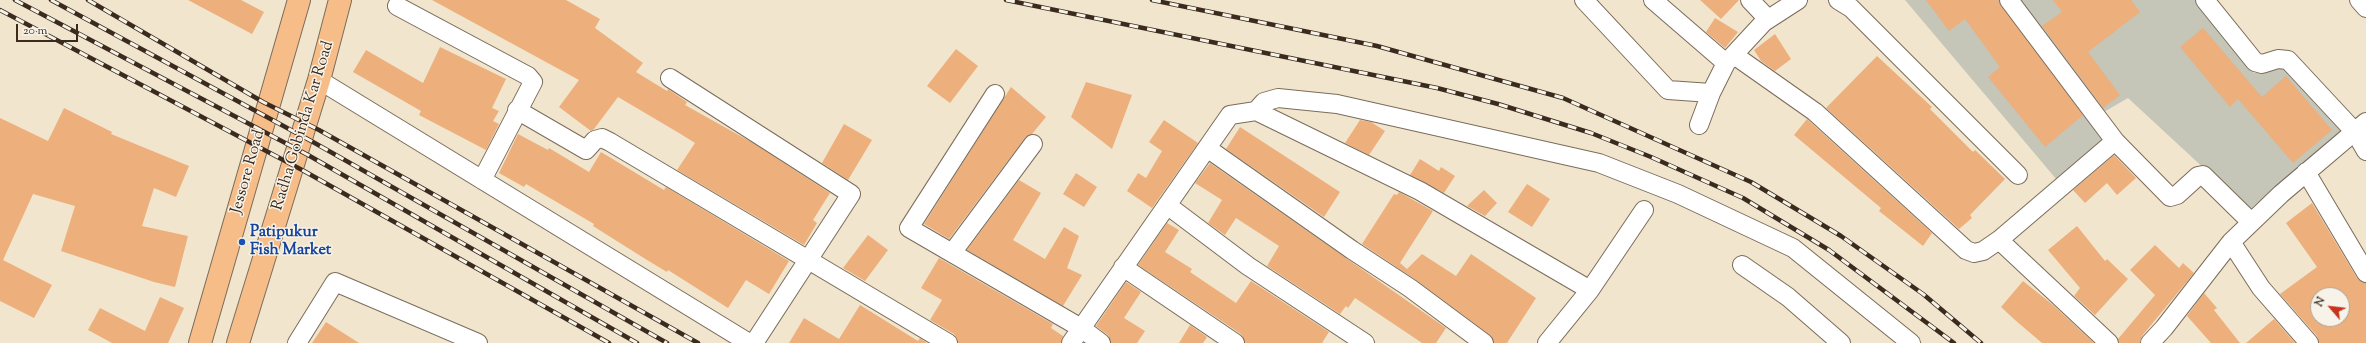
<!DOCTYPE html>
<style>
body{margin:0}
#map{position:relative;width:2366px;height:343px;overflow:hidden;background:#f1e6cd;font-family:"Sorts Mill Goudy",serif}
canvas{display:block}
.north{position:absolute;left:2310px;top:287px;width:40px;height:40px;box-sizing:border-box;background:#f7f3e8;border:1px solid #aca397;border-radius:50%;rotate:298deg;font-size:11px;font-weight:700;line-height:16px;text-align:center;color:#3b2a1e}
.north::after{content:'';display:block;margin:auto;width:14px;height:18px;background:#c8321e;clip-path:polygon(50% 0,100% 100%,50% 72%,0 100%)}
.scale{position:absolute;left:16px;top:24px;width:62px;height:18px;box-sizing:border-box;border:2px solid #3b2a1e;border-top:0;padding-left:5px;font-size:12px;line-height:14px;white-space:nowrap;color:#3b2a1e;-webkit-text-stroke:3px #f7f3e8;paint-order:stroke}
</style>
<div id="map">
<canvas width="2366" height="343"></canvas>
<div class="north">N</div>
<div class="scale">20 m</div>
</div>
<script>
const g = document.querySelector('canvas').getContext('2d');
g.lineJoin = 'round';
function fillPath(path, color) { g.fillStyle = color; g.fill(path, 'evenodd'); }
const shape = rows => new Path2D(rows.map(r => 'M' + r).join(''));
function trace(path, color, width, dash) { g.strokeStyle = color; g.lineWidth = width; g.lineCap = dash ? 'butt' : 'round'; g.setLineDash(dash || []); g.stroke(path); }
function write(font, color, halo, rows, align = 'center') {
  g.font = font + ' "Sorts Mill Goudy",serif'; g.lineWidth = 3; g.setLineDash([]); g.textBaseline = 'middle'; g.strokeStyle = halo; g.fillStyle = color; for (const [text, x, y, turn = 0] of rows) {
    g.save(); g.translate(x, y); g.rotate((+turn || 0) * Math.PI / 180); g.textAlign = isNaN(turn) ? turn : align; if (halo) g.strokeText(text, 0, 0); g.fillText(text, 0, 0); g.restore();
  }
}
fillPath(shape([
 [1905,0,2195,0,2254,73,2279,61,2346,126,2249,210,2128,98,2090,120,2106,137,2057,180]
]), '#c5c5b8');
fillPath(shape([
 [188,0,241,0,264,12,252,34],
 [432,0,566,0,600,19,595,28,643,63,636,72,667,91,668,89,687,102,685,105,753,143,830,193,813,220,817,223,804,245,677,170,695,143,679,133,618,97,594,129,591,131,559,107,579,80],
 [1700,0,1739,0,1721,19],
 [1926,0,1998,0,2083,115,2045,147,1988,77,2000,67,1965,19,1949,31],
 [2053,0,2131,0,2140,12,2088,52,2120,95,2103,108,2042,26,2062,12],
 [1715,18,1738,32,1725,48,1706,32],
 [2203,28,2262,97,2286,76,2332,130,2293,163,2238,99,2230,107,2180,47],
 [1775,34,1791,59,1775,71,1761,61,1754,50],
 [440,47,506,79,492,108,499,111,493,121,499,124,486,150,419,115,421,111,353,72,366,50,423,83],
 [956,49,978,66,950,103,927,86],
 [1877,56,1932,107,1930,109,1973,152,1975,150,2005,179,1970,215,1972,218,1959,229,1826,108],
 [1086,82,1132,95,1112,149,1071,117],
 [1011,87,1046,117,1032,134,1025,138,949,239,924,224],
 [64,108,112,132,111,134,189,166,176,197,154,188,142,226,188,236,175,287,154,282,61,251,75,206,33,194,3,260,52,285,34,318,0,301,0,118,48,141],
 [1807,119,1932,233,1923,246,1879,211,1881,208,1794,135],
 [1164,120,1198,143,1152,208,1127,191,1138,173,1146,178,1162,151,1149,142],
 [1360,120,1371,122,1385,131,1369,155,1345,143],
 [844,124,872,140,848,180,822,163],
 [1240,127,1340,192,1324,217,1226,149],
 [518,134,548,150,549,148,589,172,601,152,664,190,666,187,789,261,769,294,746,280,728,308,668,270,667,272,647,260,593,226,594,224,526,184,524,187,499,173],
 [2114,155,2136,178,2117,195,2107,183,2085,203,2073,190],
 [1420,159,1439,171,1441,167,1455,176,1444,193,1410,175],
 [1210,163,1446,328,1436,343,1422,343,1355,298,1348,308,1346,306,1340,314,1267,266,1279,246,1236,218,1225,235,1208,223,1222,200,1195,183],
 [1076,173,1097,187,1084,207,1063,194],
 [1019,180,1041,193,1013,240,1045,259,1064,227,1079,236,1067,268,1082,275,1063,306,967,250],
 [1527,184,1550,199,1532,227,1508,212],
 [1484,190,1497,203,1485,216,1467,206],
 [1399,192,1433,211,1400,263,1407,269,1422,254,1456,276,1471,254,1536,298,1507,343,1494,343,1490,335,1416,280,1362,244,1394,194,1397,195],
 [2312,203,2357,278,2366,283,2366,343,2319,343,2317,336,2280,294,2317,267,2286,223],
 [2318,295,2342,295,2342,319,2318,319],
 [1167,223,1179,230,1165,252,1192,269,1190,272,1236,303,1251,281,1329,332,1322,343,1245,343,1241,334,1138,265],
 [2077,226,2105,261,2107,259,2128,279,2095,315,2074,296,2080,288,2048,250],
 [868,235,888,250,865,281,843,268],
 [2155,245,2179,268,2183,263,2194,273,2142,336,2140,343,2119,343,2118,339,2155,295,2130,270],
 [939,258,1053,324,1051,328,1063,336,1061,343,958,343,954,334,930,320,942,300,921,288],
 [2023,281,2053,305,2094,343,2042,343,2015,320,2001,307],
 [1126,282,1141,292,1124,318,1145,331,1137,343,1111,343,1108,335,1096,326],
 [2204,293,2217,308,2214,310,2240,343,2211,343,2187,316],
 [160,297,184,308,168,343,112,343,88,330,100,308,145,331],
 [860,305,918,341,920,338,927,343,789,343,804,318,839,339],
 [2274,319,2295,343,2246,343],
 [326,322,359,343,312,343],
 [1190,325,1207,337,1203,343,1179,343]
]), '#edaf7c');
const street = shape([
 [1584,0,1668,90,1711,93],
 [1653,0,1726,63],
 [1750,0,1768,19],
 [1838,0,1851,8,2018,175],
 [2205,0,2255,62,2262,64,2278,59,2288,60,2355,132,2366,151],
 [2359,0,2366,8],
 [397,6,528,76,533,82,482,180],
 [1734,55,1815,112,1966,250,1974,253,1983,251,1999,240,2115,141,2009,0],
 [670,78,851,194,754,343],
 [319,80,749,343],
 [995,94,909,228,1081,328,1101,343],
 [517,110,586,150,595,140,602,138,610,142,948,343],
 [1256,111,1264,102,1278,98,1337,104,1599,163,1678,194,1793,248,1911,343],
 [1699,125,1711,93,1726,63,1764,22,1798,0],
 [2115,141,2170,197,2177,195,2198,176,2203,175,2251,222],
 [1207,148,1352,250,1410,288,1484,343],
 [2306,172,2366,273],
 [1167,205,1248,266,1365,343],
 [1999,240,2109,343],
 [2231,242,2261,288,2309,343],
 [952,253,1033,144],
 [1742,265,1788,297,1841,343],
 [1123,267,1235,343],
 [297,343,335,282,478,343],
 [1071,343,1230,115,1256,111,1420,191,1590,290],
 [1547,343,1590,290,1644,210],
 [2150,343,2164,328,2231,242,2281,194,2366,122]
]);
const primary = shape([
 [200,343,299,0],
 [238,343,319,80,340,0]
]);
trace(street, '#7b6c5b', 20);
trace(primary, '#7b6c5b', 24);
trace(street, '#fff', 18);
trace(primary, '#f7bd88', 22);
const rail = shape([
 [15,0,308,155,637,343],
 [51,0,313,142,667,343],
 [88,0,263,102,319,130,698,343],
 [1006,0,1437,88,1498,104,1591,133,1651,157,1743,198,1829,250,1954,343],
 [1152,0,1377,46,1563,98,1751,182,1841,236,1923,294,1981,343],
 [0,10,304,171,609,343]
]);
trace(rail, '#3b2a1e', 4.5);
trace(rail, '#f7f3e8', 3, [9]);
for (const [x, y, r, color] of [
 [242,242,4,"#1a4fb4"]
]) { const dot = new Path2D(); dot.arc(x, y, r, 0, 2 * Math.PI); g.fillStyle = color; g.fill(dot); trace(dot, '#f7f3e8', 1.5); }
write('16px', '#3b2a1e', '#f7f3e8', [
 ["Radha Gobinda Kar Road",304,126,-73],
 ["Jessore Road",249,172,-74]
]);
write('bold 16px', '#164399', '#f7f3e8', [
 ["Patipukur",250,233],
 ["Fish Market",250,251]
], 'left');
</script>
